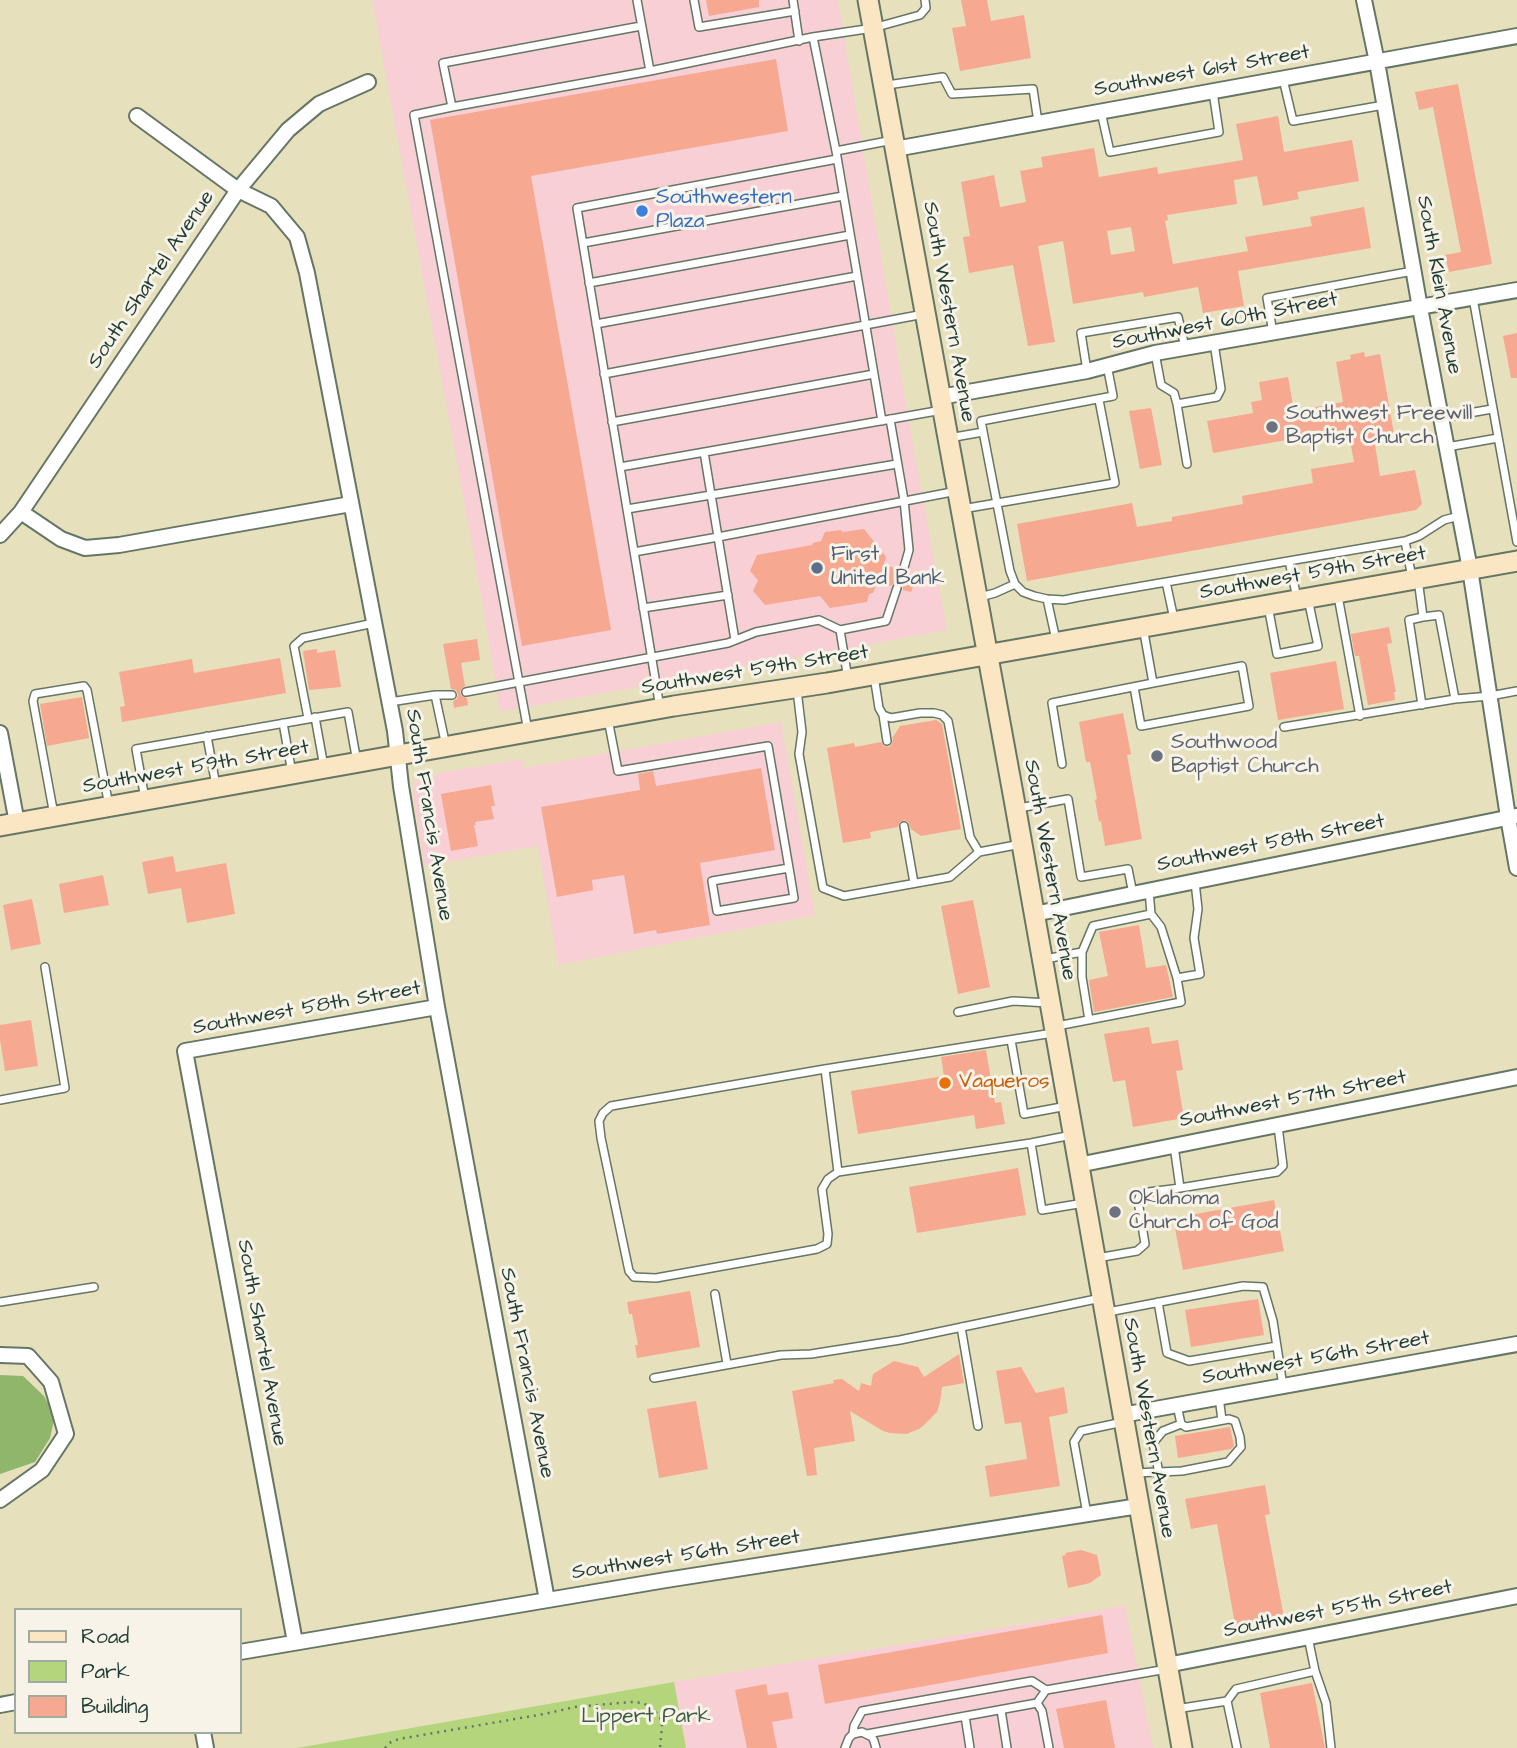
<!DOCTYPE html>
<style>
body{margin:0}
#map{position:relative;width:1517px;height:1748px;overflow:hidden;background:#e6e0bd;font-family:"Architects Daughter",sans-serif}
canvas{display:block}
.legend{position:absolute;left:14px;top:1608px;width:228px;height:126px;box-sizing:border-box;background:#f7f3e8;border:2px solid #a1aaa0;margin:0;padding:9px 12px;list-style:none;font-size:21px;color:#1f3d34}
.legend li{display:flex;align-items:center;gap:14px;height:35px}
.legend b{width:35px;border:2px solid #a1aaa0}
</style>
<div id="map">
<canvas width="1517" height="1748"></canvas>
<ul class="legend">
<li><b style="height:9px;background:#fbe6c4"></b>Road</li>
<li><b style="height:19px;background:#b5d57d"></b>Park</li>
<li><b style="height:19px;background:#f6a891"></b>Building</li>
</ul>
</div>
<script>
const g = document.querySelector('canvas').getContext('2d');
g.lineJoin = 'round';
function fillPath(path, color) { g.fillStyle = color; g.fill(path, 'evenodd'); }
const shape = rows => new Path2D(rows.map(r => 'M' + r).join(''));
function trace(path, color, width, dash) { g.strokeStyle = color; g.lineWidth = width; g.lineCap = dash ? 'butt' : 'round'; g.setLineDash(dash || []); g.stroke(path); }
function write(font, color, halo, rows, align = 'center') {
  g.font = font + ' "Architects Daughter",sans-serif'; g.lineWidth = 6; g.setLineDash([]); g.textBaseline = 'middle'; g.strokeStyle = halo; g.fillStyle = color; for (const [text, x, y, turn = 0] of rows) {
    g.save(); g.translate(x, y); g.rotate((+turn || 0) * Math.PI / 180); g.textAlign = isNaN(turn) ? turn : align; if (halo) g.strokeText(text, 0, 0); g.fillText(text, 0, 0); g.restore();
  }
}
fillPath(shape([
 [372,0,838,0,909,423,947,630,500,712,481,594],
 [781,722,815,915,558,965,538,846,424,866,413,792,414,782,427,780,440,773,522,759,524,768],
 [1125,1605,1153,1748,686,1748,674,1682,1049,1620]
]), '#f7cfd5');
fillPath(shape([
 [674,1682,686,1748,297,1748]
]), '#b5d57d');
fillPath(shape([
 [0,1375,23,1376,44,1396,55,1416,50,1438,35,1462,0,1474]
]), '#90b66c');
fillPath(shape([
 [706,0,759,0,759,7,709,16],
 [961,0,987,0,991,21,1024,15,1031,58,960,71,952,28,966,26],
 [776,59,788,131,531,176,611,630,522,646,430,120],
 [1458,84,1492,264,1449,272,1445,255,1461,252,1433,107,1419,110,1415,92],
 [1278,116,1284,152,1352,140,1359,181,1297,192,1299,199,1263,206,1257,176,1234,180,1237,204,1167,215,1168,220,1165,221,1173,264,1248,251,1245,237,1312,226,1310,217,1364,207,1371,248,1238,271,1244,306,1203,313,1198,287,1144,297,1143,292,1073,304,1063,241,1038,246,1055,342,1028,346,1013,265,969,273,963,237,970,236,961,182,994,175,1000,207,1026,202,1020,171,1043,167,1041,157,1094,148,1099,177,1157,167,1158,174,1243,160,1236,124],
 [1131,227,1135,251,1111,255,1107,231],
 [1517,333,1517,378,1511,378,1503,336],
 [1364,352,1365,357,1380,354,1394,434,1374,438,1380,476,1415,470,1422,504,1416,510,1027,581,1017,524,1132,503,1137,527,1172,521,1172,517,1243,504,1242,496,1313,483,1311,469,1354,462,1348,429,1213,453,1207,421,1253,413,1251,402,1262,400,1259,382,1288,377,1294,411,1343,402,1336,362,1351,359,1350,355],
 [1151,408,1162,465,1140,469,1129,411],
 [864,529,886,557,884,564,897,569,897,573,901,577,905,577,909,573,917,576,911,592,903,590,903,586,900,582,895,582,891,586,878,581,873,593,869,594,867,602,830,608,820,596,765,605,753,591,758,580,750,571,757,555,812,545,813,543,821,541,825,532,841,530,843,532],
 [1389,627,1392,643,1387,644,1396,692,1394,692,1395,700,1368,705,1359,656,1355,656,1351,634],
 [477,639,480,660,461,663,465,686,462,688,460,692,462,696,467,698,468,705,454,708,453,701,457,699,458,694,456,690,451,689,443,644],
 [317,649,317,653,335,650,341,687,309,690,303,651],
 [280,658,286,693,122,722,120,707,125,706,119,672,192,659,194,673],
 [1336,661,1344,709,1278,720,1270,673],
 [82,697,89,738,47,746,40,704],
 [1123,713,1131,754,1127,755,1142,839,1105,846,1101,821,1099,822,1095,800,1097,799,1090,762,1086,762,1079,722],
 [936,720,942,724,961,829,921,836,911,829,908,822,904,820,900,822,898,827,870,832,871,838,843,843,827,748,854,743,855,747,881,742,884,746,889,747,892,744,893,737,900,726],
 [761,768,775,850,700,863,710,925,657,934,656,930,634,934,624,875,592,880,593,890,557,897,541,807,640,790,638,774,653,771,656,786],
 [491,785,495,806,491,806,494,819,475,822,476,825,474,825,478,846,451,851,441,794],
 [173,856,176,872,226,863,235,914,187,923,181,888,148,894,142,862],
 [103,875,109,905,64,913,59,884],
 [32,899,41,944,11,950,3,905],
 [973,900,990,987,958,994,941,906],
 [1139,925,1146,968,1166,965,1173,997,1094,1012,1089,980,1108,976,1099,932],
 [31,1020,38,1066,5,1071,0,1040,0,1025],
 [1149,1027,1152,1044,1178,1040,1183,1070,1176,1071,1184,1118,1133,1127,1125,1080,1113,1082,1104,1034],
 [986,1050,995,1103,1001,1102,1005,1124,976,1129,974,1115,858,1134,851,1091,944,1076,941,1057],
 [1018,1168,1026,1215,917,1233,909,1187],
 [1274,1200,1284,1251,1183,1270,1173,1218],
 [690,1291,700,1347,637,1358,635,1345,638,1345,632,1314,629,1314,627,1302],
 [1258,1299,1264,1335,1191,1347,1185,1310],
 [959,1354,964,1383,942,1387,940,1402,937,1412,924,1425,919,1429,906,1434,890,1433,883,1431,850,1411,855,1441,814,1448,817,1475,807,1476,792,1391,834,1383,833,1380,842,1379,859,1391,861,1383,871,1386,873,1374,894,1361,918,1367,924,1377],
 [1021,1367,1036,1393,1064,1387,1068,1413,1049,1417,1060,1486,990,1497,985,1466,1027,1459,1021,1422,1005,1424,996,1371],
 [696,1401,708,1469,659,1478,647,1409],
 [1230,1427,1234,1446,1231,1449,1178,1458,1175,1436],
 [1265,1485,1270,1514,1265,1515,1284,1618,1254,1623,1255,1627,1236,1630,1217,1524,1191,1529,1185,1499],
 [1081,1550,1097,1555,1101,1575,1090,1583,1068,1588,1062,1556,1066,1555,1065,1553],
 [1102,1615,1108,1653,825,1704,818,1665],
 [1312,1683,1325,1748,1270,1748,1260,1693],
 [766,1684,768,1695,788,1692,793,1718,772,1722,777,1748,747,1748,735,1690],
 [1106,1700,1115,1748,1064,1748,1056,1709]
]), '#f6a891');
const lane = shape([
 [637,0,650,71],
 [694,0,699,27,795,11],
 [793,0,799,41],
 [813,37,836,151,882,421],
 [1283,79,1293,121,1384,105],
 [887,85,943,77,952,94,1033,89,1038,122],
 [452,107,443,63,641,26],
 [1101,112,1110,152,1219,132,1213,92],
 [836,151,893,140],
 [583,243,843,196],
 [589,283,850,235],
 [1473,298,1517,542],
 [596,324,857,276],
 [1273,333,1267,298,1413,271],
 [1155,353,1161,385,1174,393,1177,404],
 [1107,365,1113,396,981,421,1010,571,1015,584,1023,592,1034,596,1047,599,1064,600,1079,597,1405,541,1419,536,1444,520,1459,516],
 [1087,371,1081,333,1178,317,1185,347],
 [604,374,924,314],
 [1441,418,1492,409],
 [890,419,904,500,909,550,903,571],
 [612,422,874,374],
 [949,438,983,432],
 [1447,447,1498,438],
 [704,452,735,640],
 [1187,464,1177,404,1217,397,1221,389,1214,343],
 [620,467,942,410],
 [627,509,897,464],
 [962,509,1115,483,1099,400],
 [1405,541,1412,578],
 [634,552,718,537,957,491],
 [1289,561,1297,598],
 [1418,579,1423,617,1439,615,1455,699],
 [1166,582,1174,619],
 [1338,596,1360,716],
 [980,597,995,593,1015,584],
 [1047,599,1056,640],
 [1268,606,1277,654,1318,646,1308,599],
 [643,608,728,595],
 [840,630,848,679],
 [874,676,879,708,883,715,891,718,920,713,934,713,942,715,948,721,970,837,979,852],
 [1134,687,1141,726,1249,706,1242,666,1153,683,1143,627],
 [797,690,802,732,799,754,823,888,844,896,950,877,979,852,1021,844],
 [466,692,728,643,756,632,819,620,840,630,886,621,897,588],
 [435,695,446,746],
 [390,702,435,695,452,695],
 [1422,705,1409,620,1423,617],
 [660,708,577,208,837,159],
 [883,715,887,741],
 [315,717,324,767],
 [308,718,294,646,303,638,374,623],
 [608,719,618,771,768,746,789,868,794,898,717,911,712,881,789,868],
 [283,723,292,773],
 [1284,727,1455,699,1490,696,1517,691],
 [528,731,414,115,452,107,650,71,813,37,873,28,920,15,926,8,925,0],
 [207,736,216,786],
 [1062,764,1052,703,1153,683],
 [145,799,136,749,348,712,357,762],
 [1019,808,1068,799,1081,877,1128,869,1133,894],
 [54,815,33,701,35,694,84,686,87,690,109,806],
 [904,826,914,883],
 [1149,890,1151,914,1161,927,1177,978],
 [1045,959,1082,952],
 [958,1012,1013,1001,1049,1003],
 [1089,1020,1082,977,1082,952,1093,926,1151,914],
 [1057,1026,1181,1002,1177,978,1200,974,1194,938,1198,909,1195,882],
 [1011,1040,1024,1114,1067,1106],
 [825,1069,611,1106,603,1113,599,1121,601,1138,629,1271,634,1277,656,1278,817,1249,827,1244,828,1234,822,1189,828,1179,838,1172],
 [0,1100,65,1088,45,967],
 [1072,1135,1031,1143,1042,1210,1084,1203],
 [1031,1143,838,1172,825,1069,1053,1033],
 [1174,1146,1180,1188,1277,1172,1283,1166,1278,1126],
 [1097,1258,1137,1251,1145,1244,1138,1201,1141,1193,1180,1188],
 [715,1294,727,1364],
 [0,1302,94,1287],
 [1158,1302,1167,1353,1189,1361,1277,1346],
 [1108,1312,1243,1286,1263,1287,1273,1321,1283,1386],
 [961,1327,978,1426],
 [654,1378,781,1355,811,1354,900,1340,1101,1298],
 [1219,1397,1222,1420],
 [1134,1473,1182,1471,1228,1462,1241,1447,1240,1437,1235,1421,1229,1419,1186,1427,1181,1424,1177,1405],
 [1159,1473,1153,1443,1163,1431,1181,1424],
 [1087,1514,1074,1442,1081,1431,1123,1422],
 [1315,1671,1326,1703,1331,1748],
 [1037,1703,1042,1711,1049,1748],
 [1176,1709,1227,1701],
 [1001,1710,1007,1748],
 [965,1716,970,1748],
 [853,1734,854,1726,862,1711,1032,1681,1046,1690],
 [867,1734,1037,1703,1046,1690,1167,1669],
 [845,1748,849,1738,853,1734,862,1732,872,1737,874,1741,876,1748],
 [1237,1748,1227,1701,1236,1689,1315,1671,1308,1637]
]);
const street = shape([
 [1364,0,1377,62,1420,308,1470,569,1508,817,1517,868],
 [137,116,238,190,271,206,297,237,307,273,395,731,401,786,437,1007,547,1600],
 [895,149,1517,36],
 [940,397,1087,371,1155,353,1517,290],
 [21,512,61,539,85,548,119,545,351,504],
 [0,535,21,512,238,190,288,130,319,104,368,82],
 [0,733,17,823],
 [1034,914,1516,816],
 [1078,1165,1517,1077],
 [0,1355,28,1356,51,1382,66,1434,42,1470,0,1500],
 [1122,1415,1517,1344],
 [295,1642,185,1051,437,1007],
 [240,1652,666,1580,1139,1506],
 [1167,1665,1517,1596],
 [0,1705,16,1702],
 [203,1732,206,1748]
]);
const secondary = shape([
 [868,0,1014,799,1182,1748],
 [0,826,674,706,827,683,1517,561]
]);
trace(lane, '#657664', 10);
trace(street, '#657664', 18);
trace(secondary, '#657664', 23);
trace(shape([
 [385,1748,389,1743,399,1739,544,1714,575,1707,631,1702,643,1703,652,1708,660,1717,662,1726,660,1748]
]), '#657664', 2.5, [2, 5]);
trace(lane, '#fff', 7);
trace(street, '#fff', 14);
trace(secondary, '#fbe6c4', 19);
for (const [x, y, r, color] of [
 [642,211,7,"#3f7fe0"],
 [1272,427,7,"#6b7280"],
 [817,568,7,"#5c6f8a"],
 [1157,756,7,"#6b7280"],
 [945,1083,7,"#e8710a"],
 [1115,1212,7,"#6b7280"]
]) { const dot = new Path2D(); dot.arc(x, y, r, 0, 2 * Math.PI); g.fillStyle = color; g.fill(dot); trace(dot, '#f7f3e8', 2.5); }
write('21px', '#1f3d34', '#f7f3e8', [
 ["Southwest 61st Street",1202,72,-10],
 ["South Shartel Avenue",152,280,-56],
 ["South Klein Avenue",1438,285,80],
 ["South Western Avenue",948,312,80],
 ["Southwest 60th Street",1225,322,-11],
 ["Southwest 59th Street",1313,574,-10],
 ["Southwest 59th Street",755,671,-9],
 ["Southwest 59th Street",196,768,-10],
 ["South Francis Avenue",428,815,81],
 ["Southwest 58th Street",1271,844,-11],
 ["South Western Avenue",1049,870,80],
 ["Southwest 58th Street",307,1009,-10],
 ["Southwest 57th Street",1293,1100,-11],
 ["South Shartel Avenue",261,1343,80],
 ["Southwest 56th Street",1316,1359,-10],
 ["South Francis Avenue",526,1373,79],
 ["South Western Avenue",1148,1428,80],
 ["Southwest 56th Street",686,1556,-9],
 ["Southwest 55th Street",1338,1610,-11]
]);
write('21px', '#366cbe', '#f7f3e8', [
 ["Southwestern",656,199],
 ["Plaza",656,223]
], 'left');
write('21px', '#5b616d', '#f7f3e8', [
 ["Southwest Freewill",1286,415],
 ["Baptist Church",1286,439],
 ["Southwood",1171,744],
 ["Baptist Church",1171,768],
 ["Oklahoma",1129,1200],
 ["Church of God",1129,1224]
], 'left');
write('21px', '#4e5e75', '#f7f3e8', [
 ["First",831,556],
 ["United Bank",831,580]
], 'left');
write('21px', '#c56008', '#f7f3e8', [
 ["Vaqueros",959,1083]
], 'left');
write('21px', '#3d5b43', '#f7f3e8', [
 ["Lippert Park",646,1718]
]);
</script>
